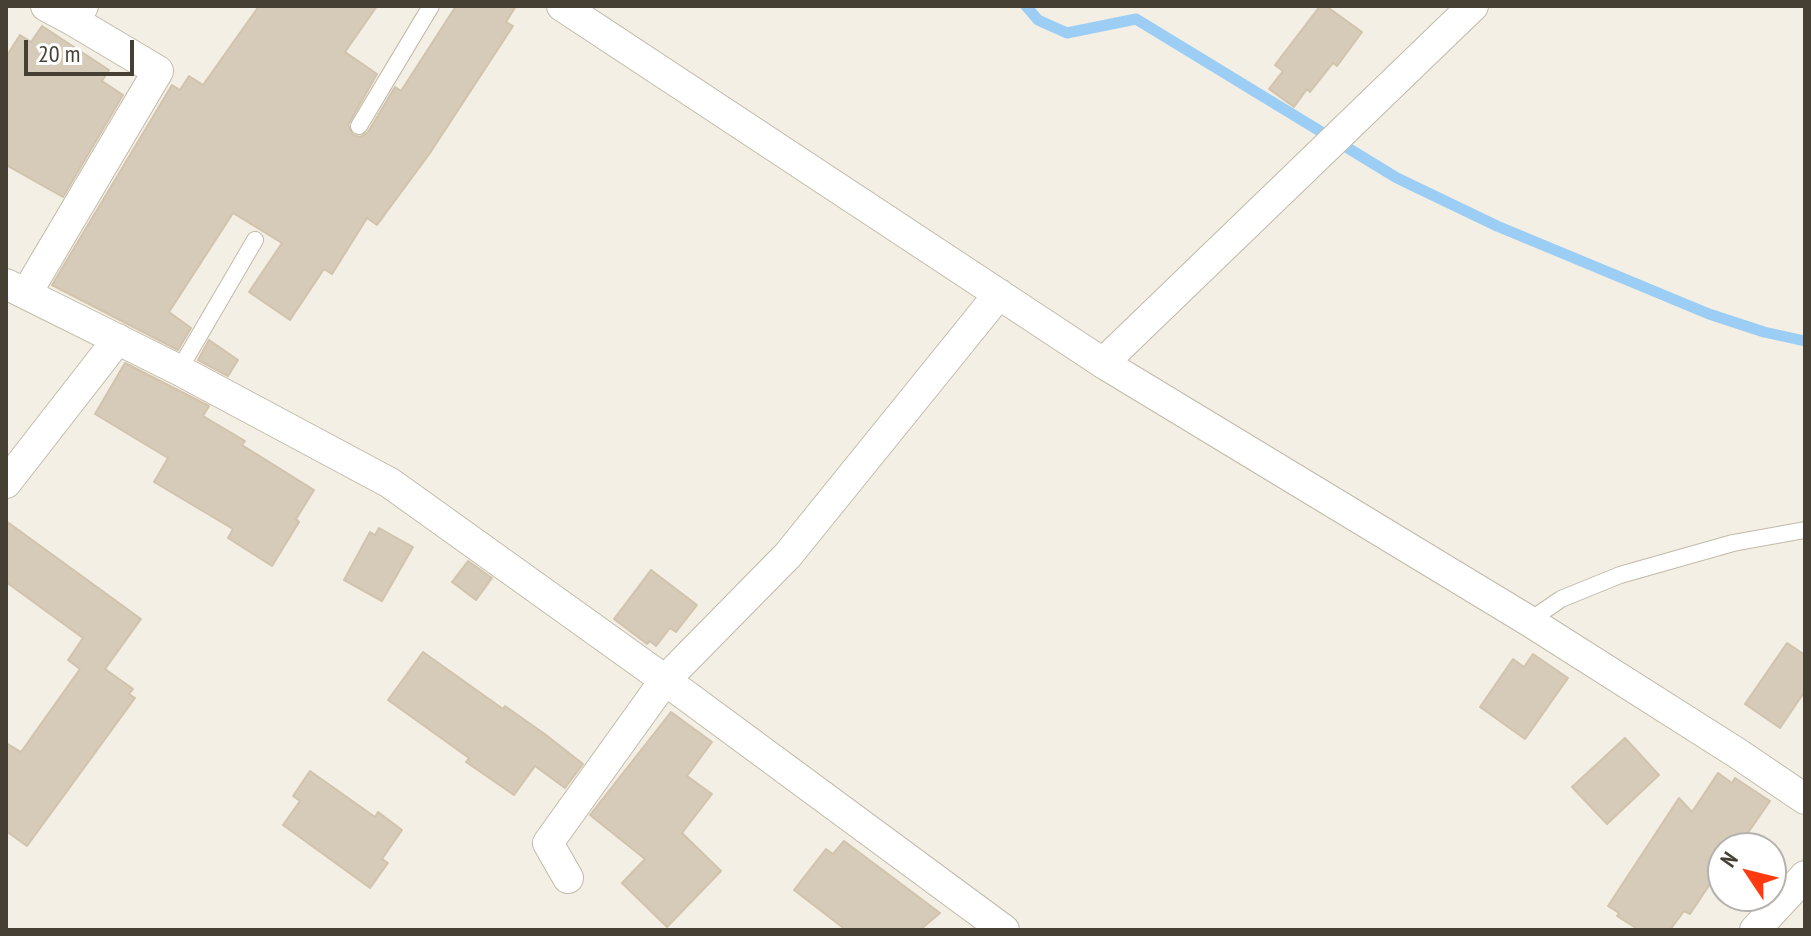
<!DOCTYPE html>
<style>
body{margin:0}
#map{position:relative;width:1811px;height:936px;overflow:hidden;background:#f3efe4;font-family:"PT Sans Narrow",sans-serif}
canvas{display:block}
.frame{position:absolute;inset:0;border:8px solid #463f34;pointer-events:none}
.north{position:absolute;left:1707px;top:832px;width:80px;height:80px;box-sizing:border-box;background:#fff;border:2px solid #b5b2ae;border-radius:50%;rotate:305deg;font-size:22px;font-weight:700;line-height:32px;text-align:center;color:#463f34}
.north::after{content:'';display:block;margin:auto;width:28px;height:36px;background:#ff3a0f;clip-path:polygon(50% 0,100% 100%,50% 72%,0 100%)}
.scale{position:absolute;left:24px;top:40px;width:110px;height:36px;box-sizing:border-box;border:4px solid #463f34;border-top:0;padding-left:10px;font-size:24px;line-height:28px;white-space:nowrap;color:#463f34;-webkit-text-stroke:6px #fff;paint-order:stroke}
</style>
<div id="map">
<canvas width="1811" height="936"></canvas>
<div class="frame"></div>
<div class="north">N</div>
<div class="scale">20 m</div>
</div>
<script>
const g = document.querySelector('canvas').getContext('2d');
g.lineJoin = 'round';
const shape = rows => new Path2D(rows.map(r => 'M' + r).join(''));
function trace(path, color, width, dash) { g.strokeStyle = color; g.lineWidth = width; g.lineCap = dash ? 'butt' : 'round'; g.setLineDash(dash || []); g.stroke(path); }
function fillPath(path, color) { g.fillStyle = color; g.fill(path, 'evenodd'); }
trace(shape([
 [1026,6,1038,20,1067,33,1136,19,1397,178,1497,226,1709,314,1764,332,1805,341]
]), '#9ccef5', 11);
const building = shape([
 [259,6,377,6,345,52,377,74,348,125,353,135,360,137,368,132,395,87,401,91,456,6,516,6,506,22,513,26,430,153,377,225,367,218,332,274,324,269,290,320,249,292,282,243,233,213,169,312,191,328,178,350,52,285,172,85,180,90,189,76,203,85,259,6],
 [1320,6,1326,6,1362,32,1337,66,1333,63,1310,92,1307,89,1294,107,1269,89,1283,71,1275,65,1320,6],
 [42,26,109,70,102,81,123,95,63,197,6,165,6,57,20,35,31,42,42,26],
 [209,340,238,360,228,376,198,360,209,340],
 [125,363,209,406,203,416,245,441,242,445,314,490,296,519,299,522,272,566,228,538,233,529,154,482,168,458,95,414,125,363],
 [6,521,141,619,105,669,133,689,129,694,135,698,27,846,6,831,6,743,21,752,80,669,68,660,83,638,6,582,6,521],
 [379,528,413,547,382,601,344,580,370,532,375,535,379,528],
 [468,561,492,578,476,600,452,582,468,561],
 [651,570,697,605,676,632,670,628,656,646,650,641,647,644,614,619,651,570],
 [1787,643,1805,655,1805,691,1780,728,1745,704,1787,643],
 [423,652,503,709,505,706,546,735,583,764,565,788,535,766,514,795,466,762,469,758,388,700,423,652],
 [1533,654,1568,678,1525,739,1480,707,1513,659,1524,667,1533,654],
 [671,712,712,742,687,776,712,794,682,833,721,871,667,927,622,883,645,859,590,815,671,712],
 [1625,738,1659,775,1607,824,1572,787,1625,738],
 [310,771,375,817,378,812,402,830,382,859,388,863,370,888,283,825,300,801,293,796,310,771],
 [1718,773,1732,783,1735,778,1770,801,1738,847,1741,848,1723,848,1723,879,1716,875,1690,914,1684,911,1670,930,1639,930,1617,916,1619,913,1608,906,1679,798,1692,812,1718,773],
 [844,841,940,913,920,930,846,930,794,890,826,849,833,854,844,841]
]);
fillPath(building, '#d6cbb9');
trace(building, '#d1c3ac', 2);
const service = shape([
 [359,126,431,6],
 [179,370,255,240],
 [1529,621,1561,599,1620,575,1733,543,1805,530]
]);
const minor = shape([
 [46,6,74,21,83,6],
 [562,6,1103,363,1529,621,1737,753,1805,799],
 [6,284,179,370,390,483,665,680,1004,930],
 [26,294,158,71,74,21],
 [1103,363,1473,6],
 [6,483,118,339],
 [568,878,548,843,665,680,788,555,999,294],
 [1755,930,1805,876]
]);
trace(service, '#c2baa9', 18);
trace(minor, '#c2baa9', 32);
trace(service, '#fff', 16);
trace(minor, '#fff', 30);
</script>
